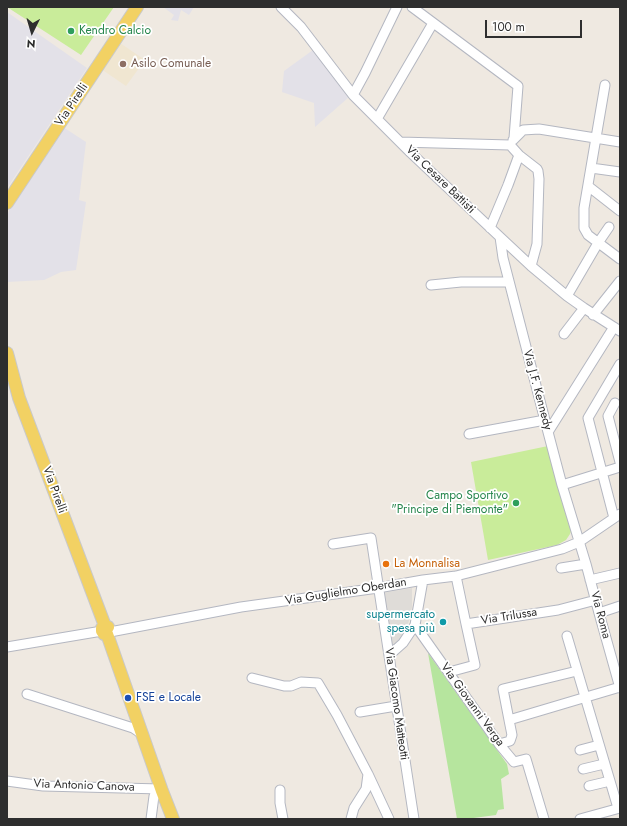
<!DOCTYPE html>
<meta charset="utf-8">
<style>
body{margin:0}
#map{position:relative;width:627px;height:826px;overflow:hidden;background:#efe9e1;font-family:Jost,sans-serif}
canvas{display:block}
.frame{position:absolute;inset:0;border:8px solid #2e2e2e;pointer-events:none}
.north{position:absolute;left:12px;top:12px;width:40px;height:40px;-webkit-text-stroke:3px #fff;paint-order:stroke;rotate:185deg;font-size:11px;font-weight:700;line-height:16px;text-align:center;color:#2e2e2e}
.north::after{content:'';display:block;margin:auto;width:14px;height:18px;background:#2e2e2e;clip-path:polygon(50% 0,100% 100%,50% 72%,0 100%)}
.scale{position:absolute;left:485px;top:20px;width:97px;height:18px;box-sizing:border-box;border:2px solid #2e2e2e;border-top:0;padding-left:5px;font-size:12px;line-height:14px;white-space:nowrap;color:#2e2e2e;-webkit-text-stroke:3px #fff;paint-order:stroke}
</style>
<div id="map">
<canvas width="627" height="826"></canvas>
<div class="frame"></div>
<div class="north">N</div>
<div class="scale">100 m</div>
</div>
<script>
const g = document.querySelector('canvas').getContext('2d');
g.lineJoin = 'round';
function fillPath(path, color) { g.fillStyle = color; g.fill(path, 'evenodd'); }
const shape = rows => new Path2D(rows.map(r => 'M' + r).join(''));
function trace(path, color, width, dash) { g.strokeStyle = color; g.lineWidth = width; g.lineCap = dash ? 'butt' : 'round'; g.setLineDash(dash || []); g.stroke(path); }
function write(font, color, halo, rows, align = 'center') {
  g.font = font + ' Jost,sans-serif'; g.lineWidth = 3.5; g.setLineDash([]); g.textBaseline = 'middle'; g.strokeStyle = halo; g.fillStyle = color; for (const [text, x, y, turn = 0] of rows) {
    g.save(); g.translate(x, y); g.rotate((+turn || 0) * Math.PI / 180); g.textAlign = isNaN(turn) ? turn : align; if (halo) g.strokeText(text, 0, 0); g.fillText(text, 0, 0); g.restore();
  }
}
fillPath(shape([
 [163,7,194,7,189,15,181,10,178,21,171,20,174,15],
 [7,12,87,68,7,188],
 [313,50,349,97,315,127,314,103,282,92,284,71],
 [63,127,86,142,79,200,86,202,76,270,61,272,44,280,7,282,7,218,10,206]
]), '#e3e1e8');
fillPath(shape([
 [120,43,145,60,126,86,101,69]
]), '#f0e6d1');
fillPath(shape([
 [428,653,507,764,509,774,501,779,504,809,498,810,496,815,466,819,457,819]
]), '#b6e59e');
fillPath(shape([
 [7,7,114,7,81,55],
 [548,446,571,531,570,534,566,540,557,545,488,560,471,462]
]), '#c9ec9a');
fillPath(shape([
 [412,588,412,607,409,621,401,638,393,648,388,638,382,593]
]), '#dfdcd8');
const minor = shape([
 [281,7,301,27,353,95,411,153,500,237,531,266,567,296,584,308,620,331],
 [412,7,518,86,514,138],
 [605,85,584,208,584,228,588,235,620,259],
 [353,95,365,73,397,7],
 [377,119,433,23],
 [513,140,523,130,539,129,620,142],
 [400,142,510,145],
 [510,145,519,155,537,169,538,171,539,179,537,244,531,266],
 [591,168,620,172],
 [588,186,620,211],
 [490,228,508,185,519,155],
 [500,237,503,258,548,432,562,485,586,564,599,613,620,688],
 [431,285,461,282,509,282],
 [567,296,598,243,609,227],
 [593,315,620,281],
 [564,334,584,308],
 [615,403,608,416,620,462],
 [548,432,614,327],
 [469,434,545,420],
 [562,485,620,467],
 [614,518,588,418,620,364],
 [333,544,371,538,414,819],
 [561,568,586,564],
 [456,576,466,624],
 [423,580,415,625,499,744,514,762,526,759,544,819],
 [590,580,620,573],
 [599,613,620,606],
 [110,632,241,607,378,588,423,580,456,576,562,549,579,542,620,514],
 [567,636,618,808],
 [7,647,102,631],
 [389,655,394,651,403,643,415,625],
 [449,672,475,665,466,624,558,610,596,600],
 [252,678,284,686,291,686,301,682,318,683,337,715,368,774,366,789,354,808,351,819],
 [27,694,133,728,142,734],
 [360,712,396,706],
 [509,720,503,689,577,671],
 [499,744,510,741,512,735,509,720,620,687],
 [580,750,599,745],
 [583,769,604,764],
 [368,774,389,819],
 [7,781,43,786,161,789],
 [589,786,610,781],
 [280,790,280,803,283,819],
 [151,819,154,796,162,791],
 [580,819,620,808]
]);
const major = shape([
 [7,203,137,7],
 [7,353,19,398,105,626],
 [108,627,105,626,102,628,102,631,104,634,107,634,162,791,173,819]
]);
trace(minor, '#b4b7c1', 11);
trace(major, '#c9c9c9', 14);
trace(minor, '#fff', 9);
trace(major, '#f2d163', 12);
for (const [x, y, r, color] of [
 [71,31,4,"#2e9e5b"],
 [123,64,4,"#8d6e63"],
 [516,503,4,"#2e9e5b"],
 [386,564,4,"#e8710a"],
 [443,622,4,"#0f9aa8"],
 [128,698,4,"#1a4fb4"]
]) { const dot = new Path2D(); dot.arc(x, y, r, 0, 2 * Math.PI); g.fillStyle = color; g.fill(dot); trace(dot, '#fff', 1.5); }
write('12px', '#27864d', '#fff', [
 ["Kendro Calcio",79,31],
 ["Campo Sportivo",508,496,"right"],
 ["\"Principe di Piemonte\"",508,510,"right"]
], 'left');
write('12px', '#785e54', '#fff', [
 ["Asilo Comunale",131,64]
], 'left');
write('12px', '#2e2e2e', '#fff', [
 ["Via Pirelli",72,105,-56],
 ["Via Cesare Battisti",440,180,44],
 ["Via J.F. Kennedy",537,390,75],
 ["Via Pirelli",54,490,70],
 ["Via Guglielmo Oberdan",346,592,-9],
 ["Via Roma",600,615,75],
 ["Via Trilussa",509,617,-9],
 ["Via Giacomo Matteotti",396,704,82],
 ["Via Giovanni Verga",472,705,54],
 ["Via Antonio Canova",84,786,2]
]);
write('12px', '#c56008', '#fff', [
 ["La Monnalisa",394,564]
], 'left');
write('12px', '#0d838f', '#fff', [
 ["supermercato",435,615],
 ["spesa più",435,629]
], 'right');
write('12px', '#164399', '#fff', [
 ["FSE e Locale",136,698]
], 'left');
</script>
